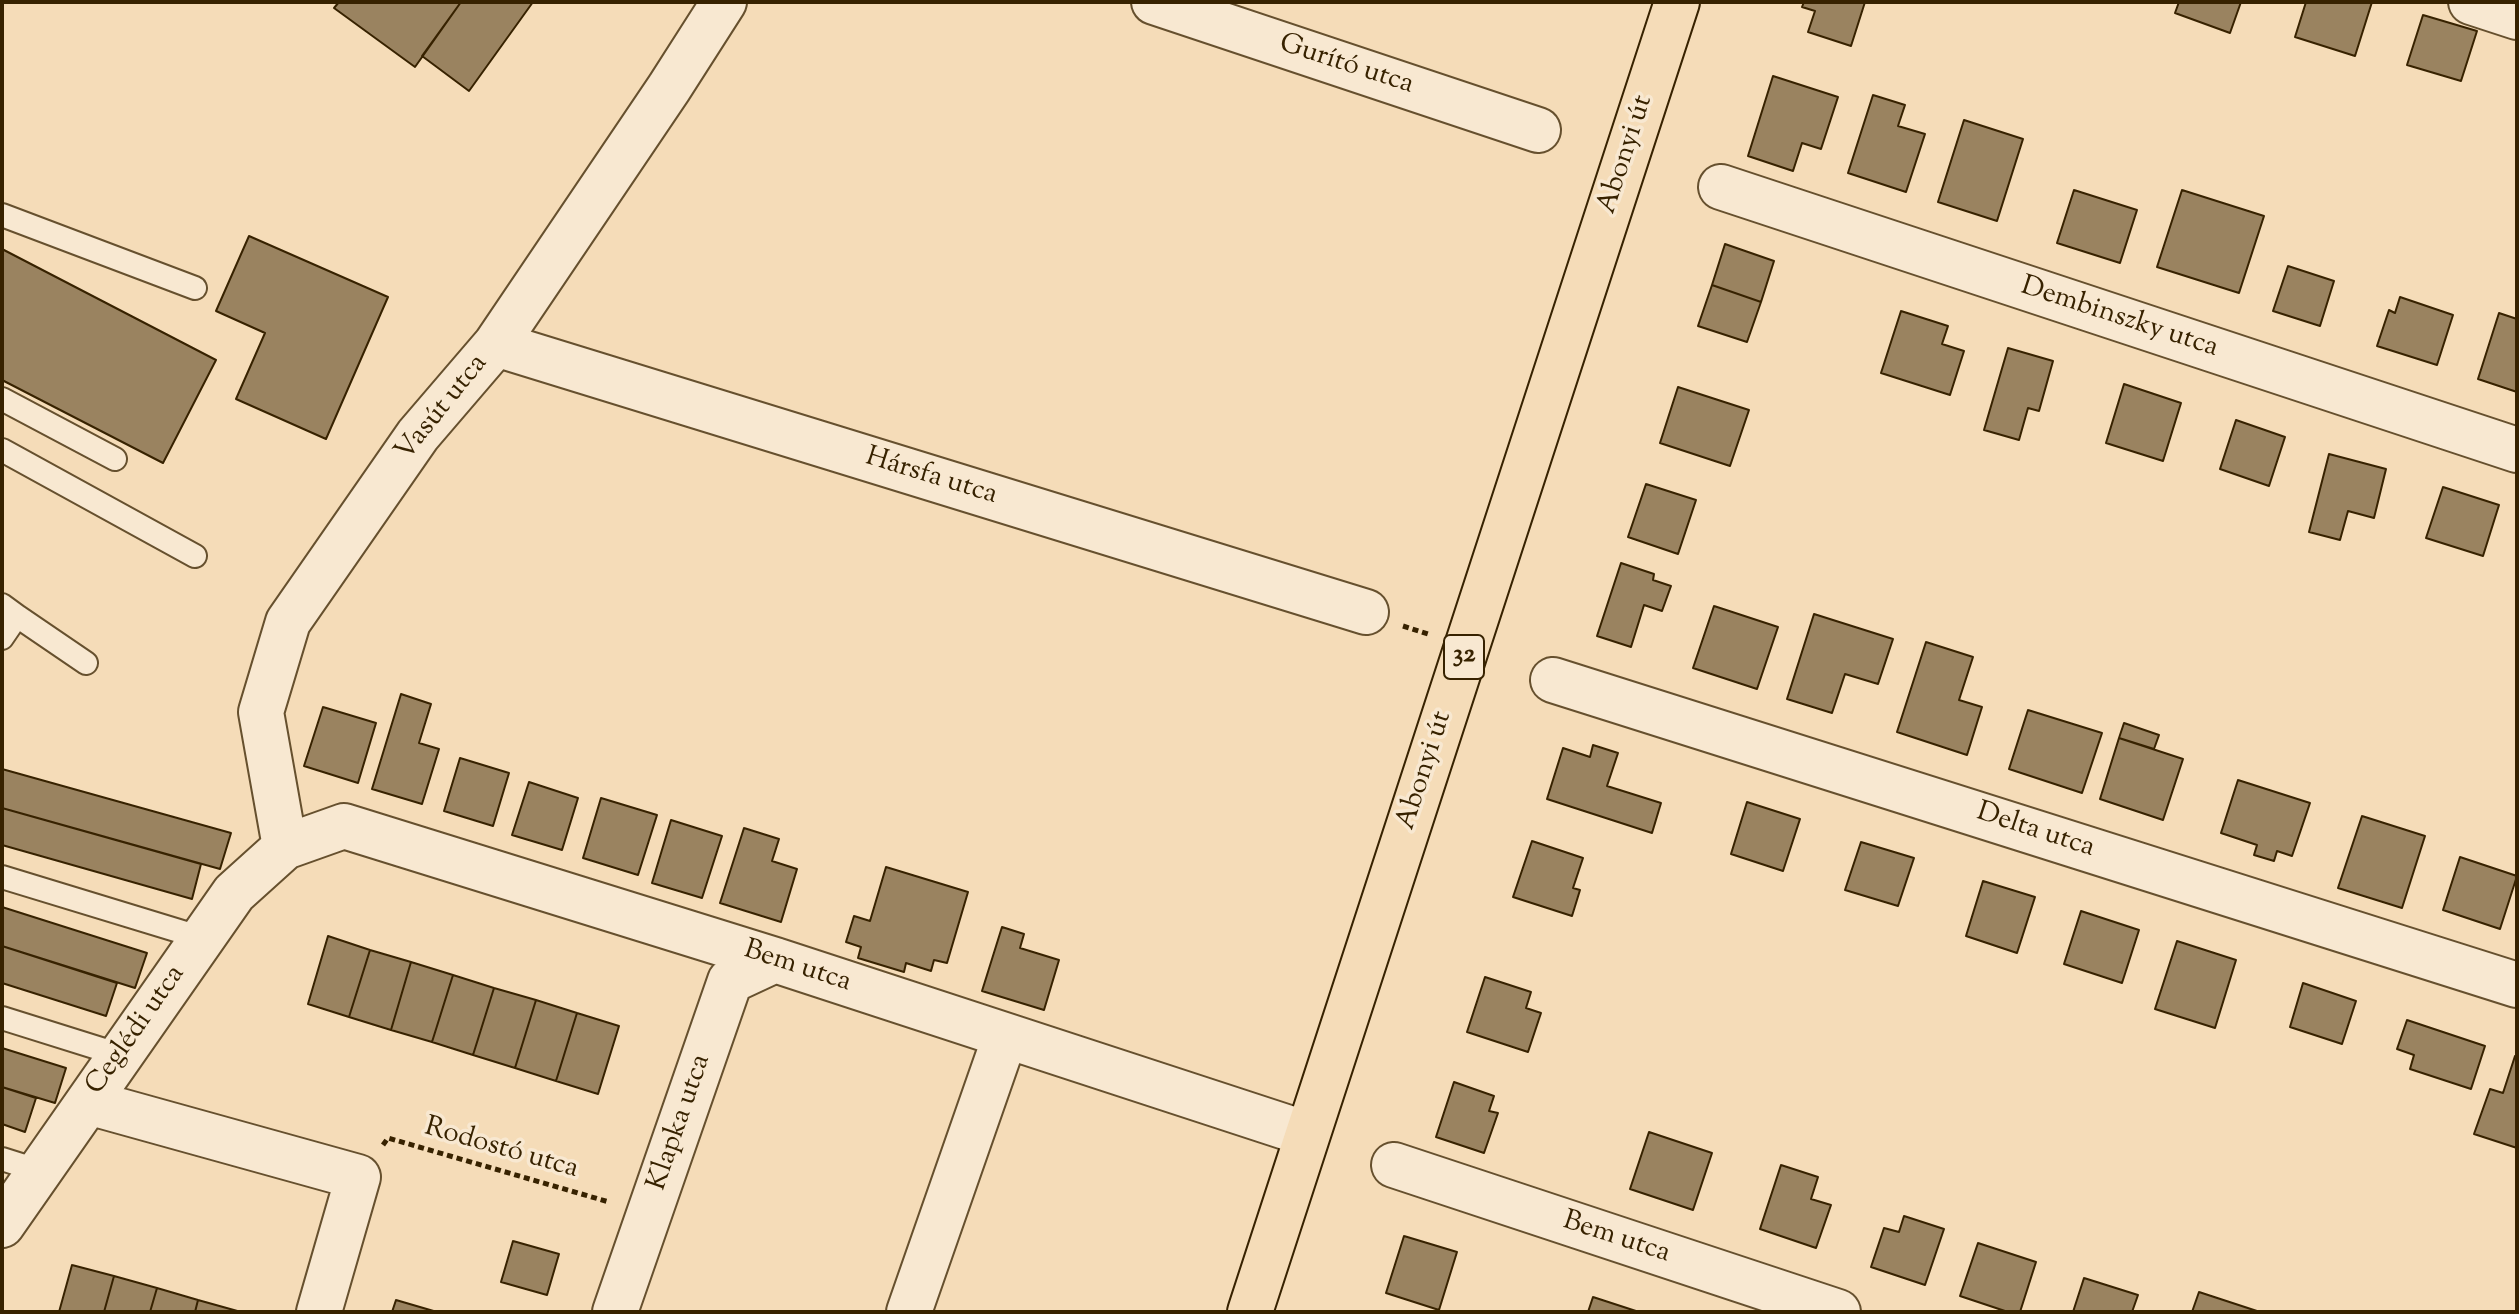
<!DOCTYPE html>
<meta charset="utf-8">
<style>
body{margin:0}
#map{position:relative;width:2519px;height:1314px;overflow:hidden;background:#f5dcb8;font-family:"Sorts Mill Goudy",serif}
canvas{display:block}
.frame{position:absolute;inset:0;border:4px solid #372200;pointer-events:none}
</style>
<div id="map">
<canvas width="2519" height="1314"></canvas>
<div class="frame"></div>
</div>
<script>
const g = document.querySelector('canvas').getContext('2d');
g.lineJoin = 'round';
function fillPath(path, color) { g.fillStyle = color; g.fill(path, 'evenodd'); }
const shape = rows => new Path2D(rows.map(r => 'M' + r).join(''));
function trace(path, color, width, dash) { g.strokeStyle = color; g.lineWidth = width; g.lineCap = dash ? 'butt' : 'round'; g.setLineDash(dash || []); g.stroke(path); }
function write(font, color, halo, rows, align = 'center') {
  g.font = font + ' "Sorts Mill Goudy",serif'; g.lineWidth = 7; g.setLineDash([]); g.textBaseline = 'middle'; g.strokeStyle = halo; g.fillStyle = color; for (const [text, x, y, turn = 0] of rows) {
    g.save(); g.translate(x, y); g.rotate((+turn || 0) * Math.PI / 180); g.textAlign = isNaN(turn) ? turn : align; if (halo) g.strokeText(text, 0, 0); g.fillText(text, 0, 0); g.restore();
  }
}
const building = shape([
 [339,2,461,2,415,67,334,8,339,2],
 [461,2,533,2,469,91,422,56,461,2],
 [1804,2,1865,2,1851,46,1808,32,1815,11,1802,7,1804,2],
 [2179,2,2241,2,2230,33,2175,13,2179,2],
 [2306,2,2372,2,2355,56,2295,37,2306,2],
 [2423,15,2477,31,2461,81,2407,65,2423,15],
 [1773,76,1838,97,1821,149,1802,143,1793,171,1748,156,1773,76],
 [1873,95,1905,105,1898,126,1925,134,1906,192,1848,173,1873,95],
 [1964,120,2023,139,1997,221,1938,202,1964,120],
 [2074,190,2137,210,2120,263,2057,243,2074,190],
 [2182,190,2264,216,2239,293,2157,267,2182,190],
 [249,236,388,297,326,439,236,399,265,333,216,311,249,236],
 [1725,244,1774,261,1761,302,1712,285,1725,244],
 [2,249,216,360,163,463,2,380,2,249],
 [2288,266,2334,281,2320,326,2273,311,2288,266],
 [1712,285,1761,302,1747,342,1698,326,1712,285],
 [2400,297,2453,315,2437,365,2377,346,2389,310,2395,313,2400,297],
 [1901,311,1948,326,1942,344,1964,351,1950,395,1881,373,1901,311],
 [2499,313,2517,319,2517,392,2478,379,2499,313],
 [2008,348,2053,361,2039,411,2028,408,2019,440,1984,430,2008,348],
 [2124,384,2181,403,2163,461,2106,443,2124,384],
 [1678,387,1749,410,1730,466,1660,443,1678,387],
 [2236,420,2285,437,2269,486,2220,469,2236,420],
 [2329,454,2386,469,2374,518,2348,511,2340,540,2309,532,2329,454],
 [1646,484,1696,500,1678,554,1628,537,1646,484],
 [2443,487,2499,505,2483,556,2426,538,2443,487],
 [1621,563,1654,574,1653,580,1671,586,1662,611,1644,605,1631,647,1597,636,1621,563],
 [1714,606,1778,627,1757,689,1693,668,1714,606],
 [1814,614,1893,639,1878,684,1845,674,1832,713,1787,699,1814,614],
 [1926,642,1973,657,1959,700,1982,707,1967,755,1897,732,1926,642],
 [401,694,431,704,419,743,439,749,422,804,372,789,401,694],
 [323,707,376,723,358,783,304,766,323,707],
 [2028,710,2102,733,2082,793,2009,769,2028,710],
 [2124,723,2159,735,2154,749,2119,738,2124,723],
 [2119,738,2183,759,2163,820,2100,799,2119,738],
 [1593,745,1618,753,1607,786,1661,803,1652,833,1547,799,1563,748,1590,757,1593,745],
 [460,758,509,773,493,826,444,811,460,758],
 [2,769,231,833,220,869,2,808,2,769],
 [2238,780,2310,803,2292,856,2277,851,2274,861,2254,855,2257,845,2221,833,2238,780],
 [529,782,578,798,562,850,512,835,529,782],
 [601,798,657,815,638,875,583,858,601,798],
 [1747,802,1800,819,1783,871,1731,854,1747,802],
 [2,808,201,864,192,899,2,845,2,808],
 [2362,816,2425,836,2402,908,2338,888,2362,816],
 [671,820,722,836,702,898,652,883,671,820],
 [744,828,779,839,772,861,797,869,781,922,720,903,744,828],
 [1532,841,1583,858,1573,888,1580,890,1572,916,1513,897,1532,841],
 [1861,842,1914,858,1898,906,1845,890,1861,842],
 [2460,857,2517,876,2500,929,2443,910,2460,857],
 [886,867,968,892,947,963,934,960,931,971,906,963,904,972,858,958,861,947,846,942,854,916,870,921,886,867],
 [1983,881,2035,897,2017,953,1966,936,1983,881],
 [2,907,147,953,135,988,2,946,2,907],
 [2081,911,2139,930,2122,983,2064,964,2081,911],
 [1002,927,1024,934,1020,948,1059,960,1044,1010,982,991,1002,927],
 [328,936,370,950,349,1017,308,1004,328,936],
 [2177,941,2236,960,2215,1028,2155,1009,2177,941],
 [2,946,117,983,106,1016,2,983,2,946],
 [370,950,411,962,391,1030,349,1017,370,950],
 [411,962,453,975,432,1042,391,1030,411,962],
 [453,975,494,988,473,1055,432,1042,453,975],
 [1485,977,1531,992,1526,1008,1541,1013,1528,1052,1467,1032,1485,977],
 [2303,983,2356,1001,2342,1044,2290,1027,2303,983],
 [494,988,536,1000,515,1068,473,1055,494,988],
 [536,1000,577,1013,556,1081,515,1068,536,1000],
 [577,1013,619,1026,598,1094,556,1081,577,1013],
 [2407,1020,2485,1046,2471,1089,2410,1069,2414,1055,2397,1049,2407,1020],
 [2,1048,66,1068,55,1103,2,1087,2,1048],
 [2515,1056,2517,1057,2517,1148,2474,1134,2490,1089,2503,1093,2515,1056],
 [1454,1082,1494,1096,1489,1111,1498,1113,1484,1153,1436,1137,1454,1082],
 [2,1087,36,1098,25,1132,2,1124,2,1087],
 [1649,1132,1712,1153,1693,1210,1630,1189,1649,1132],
 [1781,1165,1818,1177,1811,1199,1831,1205,1816,1248,1760,1229,1781,1165],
 [1904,1216,1944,1229,1925,1285,1871,1267,1884,1228,1899,1232,1904,1216],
 [1404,1236,1457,1252,1439,1310,1386,1293,1404,1236],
 [513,1241,559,1254,547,1295,501,1282,513,1241],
 [1978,1243,2036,1262,2020,1312,2008,1312,1960,1296,1978,1243],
 [72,1265,114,1276,104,1312,59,1312,72,1265],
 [114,1276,157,1288,150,1312,104,1312,114,1276],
 [2084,1278,2138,1295,2132,1312,2073,1312,2084,1278],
 [157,1288,198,1300,195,1312,150,1312,157,1288],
 [2199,1292,2260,1312,2192,1312,2199,1292],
 [1593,1297,1639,1312,1588,1312,1593,1297],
 [198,1300,241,1312,195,1312,198,1300],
 [396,1300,437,1312,392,1312,396,1300]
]);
fillPath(building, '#9a8360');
trace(building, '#372200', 2);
const service = shape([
 [2,215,195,288],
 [2,399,115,459],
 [2,450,195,556],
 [2,605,17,616,2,638],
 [17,616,86,663],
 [2,877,202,938],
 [2,1018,120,1055],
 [2,1159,40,1171]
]);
const minor = shape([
 [1154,2,1538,130],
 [2471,2,2517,17],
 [1721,187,2517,450],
 [496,344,1366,612],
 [1553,680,2517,985],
 [285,847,261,712,288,622,418,435,496,344,669,88,724,2],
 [88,1102,358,1177,319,1312],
 [1394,1165,1838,1312],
 [2,1225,234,893,285,847,344,826,775,960,1307,1134],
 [615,1312,730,981,775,960],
 [909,1312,1005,1037]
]);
const primary = shape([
 [1250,1312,1677,2]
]);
trace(service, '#66502e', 26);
trace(minor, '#66502e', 48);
trace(primary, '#372200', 48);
trace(shape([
 [1403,626,1428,634],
 [383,1145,388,1138,609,1202]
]), '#372200', 5, [6, 4]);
trace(service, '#f8e8d1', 22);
trace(minor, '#f8e8d1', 44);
trace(primary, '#f5dcb8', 44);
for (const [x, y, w] of [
 [1464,657,40]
]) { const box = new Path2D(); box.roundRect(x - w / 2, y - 22, w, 44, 6); g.fillStyle = '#f8e8d1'; g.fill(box); trace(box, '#372200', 2); }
write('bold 26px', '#372200', null, [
 ["32",1464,657]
]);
write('28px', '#372200', '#f8e8d1', [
 ["Gurító utca",1346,66,18],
 ["Abonyi út",1627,155,-72],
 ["Dembinszky utca",2119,319,18],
 ["Vasút utca",443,409,-51],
 ["Hársfa utca",931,478,17],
 ["Abonyi út",1426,771,-72],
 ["Delta utca",2035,832,18],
 ["Bem utca",797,968,18],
 ["Ceglédi utca",137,1031,-55],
 ["Klapka utca",681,1123,-71],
 ["Rodostó utca",501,1150,16],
 ["Bem utca",1616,1239,18]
]);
</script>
